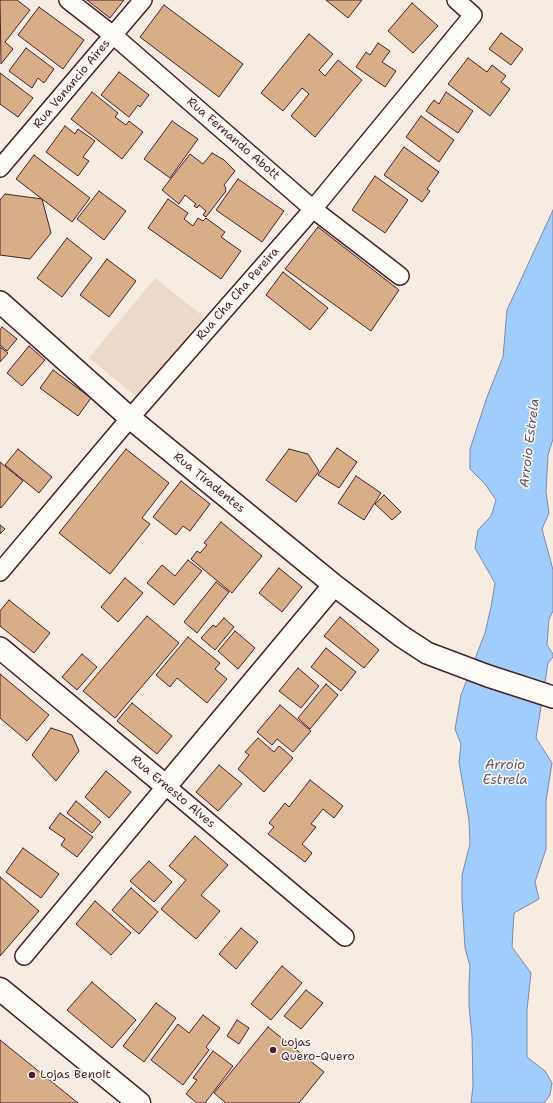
<!DOCTYPE html>
<style>
body{margin:0}
canvas{display:block;background:#f6ece1}
</style>
<canvas width="553" height="1103"></canvas>
<script>
const g = document.querySelector('canvas').getContext('2d');
g.lineJoin = 'round';
function fillPath(path, color) { g.fillStyle = color; g.fill(path, 'evenodd'); }
const shape = rows => new Path2D(rows.map(r => 'M' + r).join(''));
function trace(path, color, width, dash) { g.strokeStyle = color; g.lineWidth = width; g.lineCap = dash ? 'butt' : 'round'; g.setLineDash(dash || []); g.stroke(path); }
function write(font, color, halo, rows, align = 'center') {
  g.font = font + ' "Shantell Sans",sans-serif'; g.lineWidth = 3; g.setLineDash([]); g.textBaseline = 'middle'; g.strokeStyle = halo; g.fillStyle = color; for (const [text, x, y, turn = 0] of rows) {
    g.save(); g.translate(x, y); g.rotate((+turn || 0) * Math.PI / 180); g.textAlign = isNaN(turn) ? turn : align; if (halo) g.strokeText(text, 0, 0); g.fillText(text, 0, 0); g.restore();
  }
}
fillPath(shape([
 [155,278,204,317,138,398,89,358]
]), '#edd9c7');
const water = shape([
 [553,210,553,439,548,455,546,492,549,513,542,529,553,570,553,611,549,619,547,645,553,654,553,657,548,663,536,738,552,763,546,801,546,849,535,882,539,899,514,913,512,947,531,973,527,1010,527,1057,545,1071,552,1083,550,1095,544,1103,471,1103,473,1086,472,1036,469,1006,469,985,470,966,465,948,462,899,462,875,470,844,469,820,459,762,461,744,455,729,461,695,485,633,491,607,495,583,475,548,478,530,491,516,496,500,485,484,470,469,470,449,487,397,503,357,507,310,553,210]
]);
fillPath(water, '#a0cdfb');
trace(water, '#7e87a8', 1);
const building = shape([
 [0,0,17,0,30,10,5,42,13,49,1,64,0,0],
 [87,0,124,0,110,18,87,0],
 [326,0,362,0,348,18,326,0],
 [412,3,438,26,413,53,388,31,412,3],
 [164,5,243,64,219,97,140,37,164,5],
 [39,7,84,40,63,69,18,35,39,7],
 [501,33,523,49,511,65,489,49,501,33],
 [309,34,333,54,319,70,325,76,338,60,362,80,315,137,291,116,309,94,302,88,283,111,261,93,309,34],
 [378,43,390,51,382,62,396,71,385,87,356,67,366,52,370,55,378,43],
 [26,48,54,69,44,83,38,78,32,88,9,71,26,48],
 [468,58,487,72,492,65,506,76,501,82,510,89,490,116,448,84,468,58],
 [119,72,149,95,140,107,138,105,129,117,101,95,119,72],
 [0,73,33,98,18,117,0,104,0,73],
 [92,92,118,113,115,117,126,125,129,121,143,132,122,159,71,119,92,92],
 [446,92,473,111,458,133,426,111,434,100,439,104,446,92],
 [421,116,454,140,439,162,406,137,421,116],
 [172,121,198,139,170,178,144,159,172,121],
 [65,126,75,134,78,129,95,141,83,157,89,161,78,176,46,152,65,126],
 [404,147,439,172,427,189,430,191,422,202,384,175,404,147],
 [212,153,224,160,235,171,224,185,226,188,225,190,226,191,206,217,203,215,206,211,199,205,197,208,194,206,196,204,185,195,179,204,162,190,190,154,203,164,212,153],
 [34,155,90,198,72,222,16,179,34,155],
 [375,176,408,200,385,233,352,210,375,176],
 [238,179,284,211,262,242,216,210,238,179],
 [99,191,126,211,104,240,77,219,99,191],
 [5,194,42,199,51,233,30,259,0,255,0,200,5,194],
 [168,199,188,213,184,219,193,226,198,218,203,221,206,218,225,232,221,237,241,251,221,279,148,228,168,199],
 [318,227,399,290,371,331,285,269,318,227],
 [67,238,92,258,62,297,37,278,67,238],
 [107,259,136,281,109,317,80,295,107,259],
 [283,272,328,308,310,330,266,295,283,272],
 [2,327,17,339,7,351,0,345,0,330,2,327],
 [29,346,45,360,22,386,7,373,29,346],
 [0,347,8,353,0,362,0,347],
 [53,370,91,398,78,416,40,388,53,370],
 [337,448,357,462,339,488,318,475,337,448],
 [18,449,52,477,39,493,5,465,18,449],
 [126,449,169,483,142,518,150,524,110,574,59,533,126,449],
 [289,449,308,454,319,471,296,502,266,480,289,449],
 [0,462,23,481,1,508,0,507,0,462],
 [356,476,381,493,364,520,338,503,356,476],
 [181,481,210,504,190,531,183,526,176,535,153,517,181,481],
 [384,495,401,512,392,520,375,504,384,495],
 [221,522,262,556,232,593,191,559,197,551,200,553,207,545,204,543,221,522],
 [0,525,5,529,0,534,0,525],
 [188,560,202,571,174,605,147,583,162,565,175,576,188,560],
 [279,568,302,587,282,612,259,593,279,568],
 [125,578,143,593,118,622,101,607,125,578],
 [216,582,229,592,197,633,184,622,216,582],
 [9,600,50,633,34,653,0,626,0,611,9,600],
 [147,616,179,643,115,718,83,691,147,616],
 [340,617,379,650,364,668,324,636,340,617],
 [224,618,234,627,215,650,201,638,213,625,216,627,224,618],
 [235,631,255,648,238,669,218,651,235,631],
 [188,637,220,663,215,669,227,679,207,703,177,678,170,687,156,675,188,637],
 [326,648,356,672,341,691,311,667,326,648],
 [82,654,97,667,77,690,62,677,82,654],
 [298,668,319,686,301,708,279,691,298,668],
 [0,674,49,715,27,741,0,718,0,674],
 [326,684,338,695,310,729,298,718,326,684],
 [132,703,172,736,157,754,117,721,132,703],
 [280,705,311,731,293,752,277,739,272,745,257,732,280,705],
 [51,728,72,735,79,751,56,781,32,755,51,728],
 [258,738,274,752,279,746,293,758,264,792,238,769,249,755,245,752,258,738],
 [219,765,242,784,218,811,196,792,219,765],
 [106,771,131,792,109,818,85,797,106,771],
 [310,780,343,806,334,818,323,809,311,824,316,827,302,844,312,853,305,862,268,834,274,827,269,823,285,803,289,807,310,780],
 [76,801,101,822,92,833,67,813,76,801],
 [60,813,93,837,77,857,61,845,65,839,49,828,60,813],
 [195,836,228,865,201,895,220,911,196,939,161,909,186,880,169,866,195,836],
 [23,848,59,874,41,898,6,872,23,848],
 [149,861,172,882,154,902,130,881,149,861],
 [0,877,39,911,0,956,0,877],
 [131,888,158,912,139,934,112,910,131,888],
 [95,901,131,933,111,955,76,924,95,901],
 [241,928,258,942,236,969,219,954,241,928],
 [282,966,302,983,271,1020,251,1004,282,966],
 [92,982,136,1020,112,1048,67,1010,92,982],
 [306,990,323,1003,301,1029,284,1016,306,990],
 [156,1003,176,1018,144,1062,123,1046,156,1003],
 [203,1015,220,1028,206,1047,209,1050,183,1085,151,1060,178,1024,189,1033,203,1015],
 [237,1020,249,1028,239,1044,227,1036,237,1020],
 [268,1027,324,1072,299,1103,226,1103,214,1093,268,1027],
 [0,1040,78,1103,0,1103,0,1040],
 [213,1051,233,1066,205,1103,197,1103,186,1094,197,1080,193,1078,213,1051]
]);
fillPath(building, '#d8ae89');
trace(building, '#4a1f2b', 1);
const minor = shape([
 [68,0,113,35,313,209,400,276],
 [0,168,143,0],
 [0,572,130,418,313,209,473,15,456,0],
 [24,956,166,786,345,937]
]);
const tertiary = shape([
 [0,302,130,418,334,585,401,636,427,653,488,676,553,697],
 [0,648,166,786,334,585]
]);
const secondary = shape([
 [0,989,139,1103]
]);
trace(minor, '#4a1f2b', 20);
trace(tertiary, '#4a1f2b', 24);
trace(secondary, '#4a1f2b', 25);
trace(minor, '#fdfcf7', 17);
trace(tertiary, '#fdfcf7', 21);
trace(secondary, '#fdfcf7', 22);
for (const [x, y, r, color] of [
 [273,1050,4,"#4a1f2b"],
 [32,1075,4,"#4a1f2b"]
]) { const dot = new Path2D(); dot.arc(x, y, r, 0, 2 * Math.PI); g.fillStyle = color; g.fill(dot); trace(dot, '#fdfcf7', 1.5); }
write('12px', '#4a1f2b', '#fdfcf7', [
 ["Rua Venancio Aires",72,84,-50],
 ["Rua Fernando Abott",233,139,41],
 ["Rua Cha Cha Pereira",238,294,-49],
 ["Rua Tiradentes",209,483,39],
 ["Rua Ernesto Alves",173,792,40]
]);
write('12px', '#4a1f2b', '#fdfcf7', [
 ["Lojas",281,1043],
 ["Quero-Quero",281,1057],
 ["Lojas Benoit",40,1075]
], 'left');
write('italic 13px', '#645369', '#fdfcf7', [
 ["Arroio Estrela",530,443,-83],
 ["Arroio",505,766],
 ["Estrela",505,781]
]);
</script>
